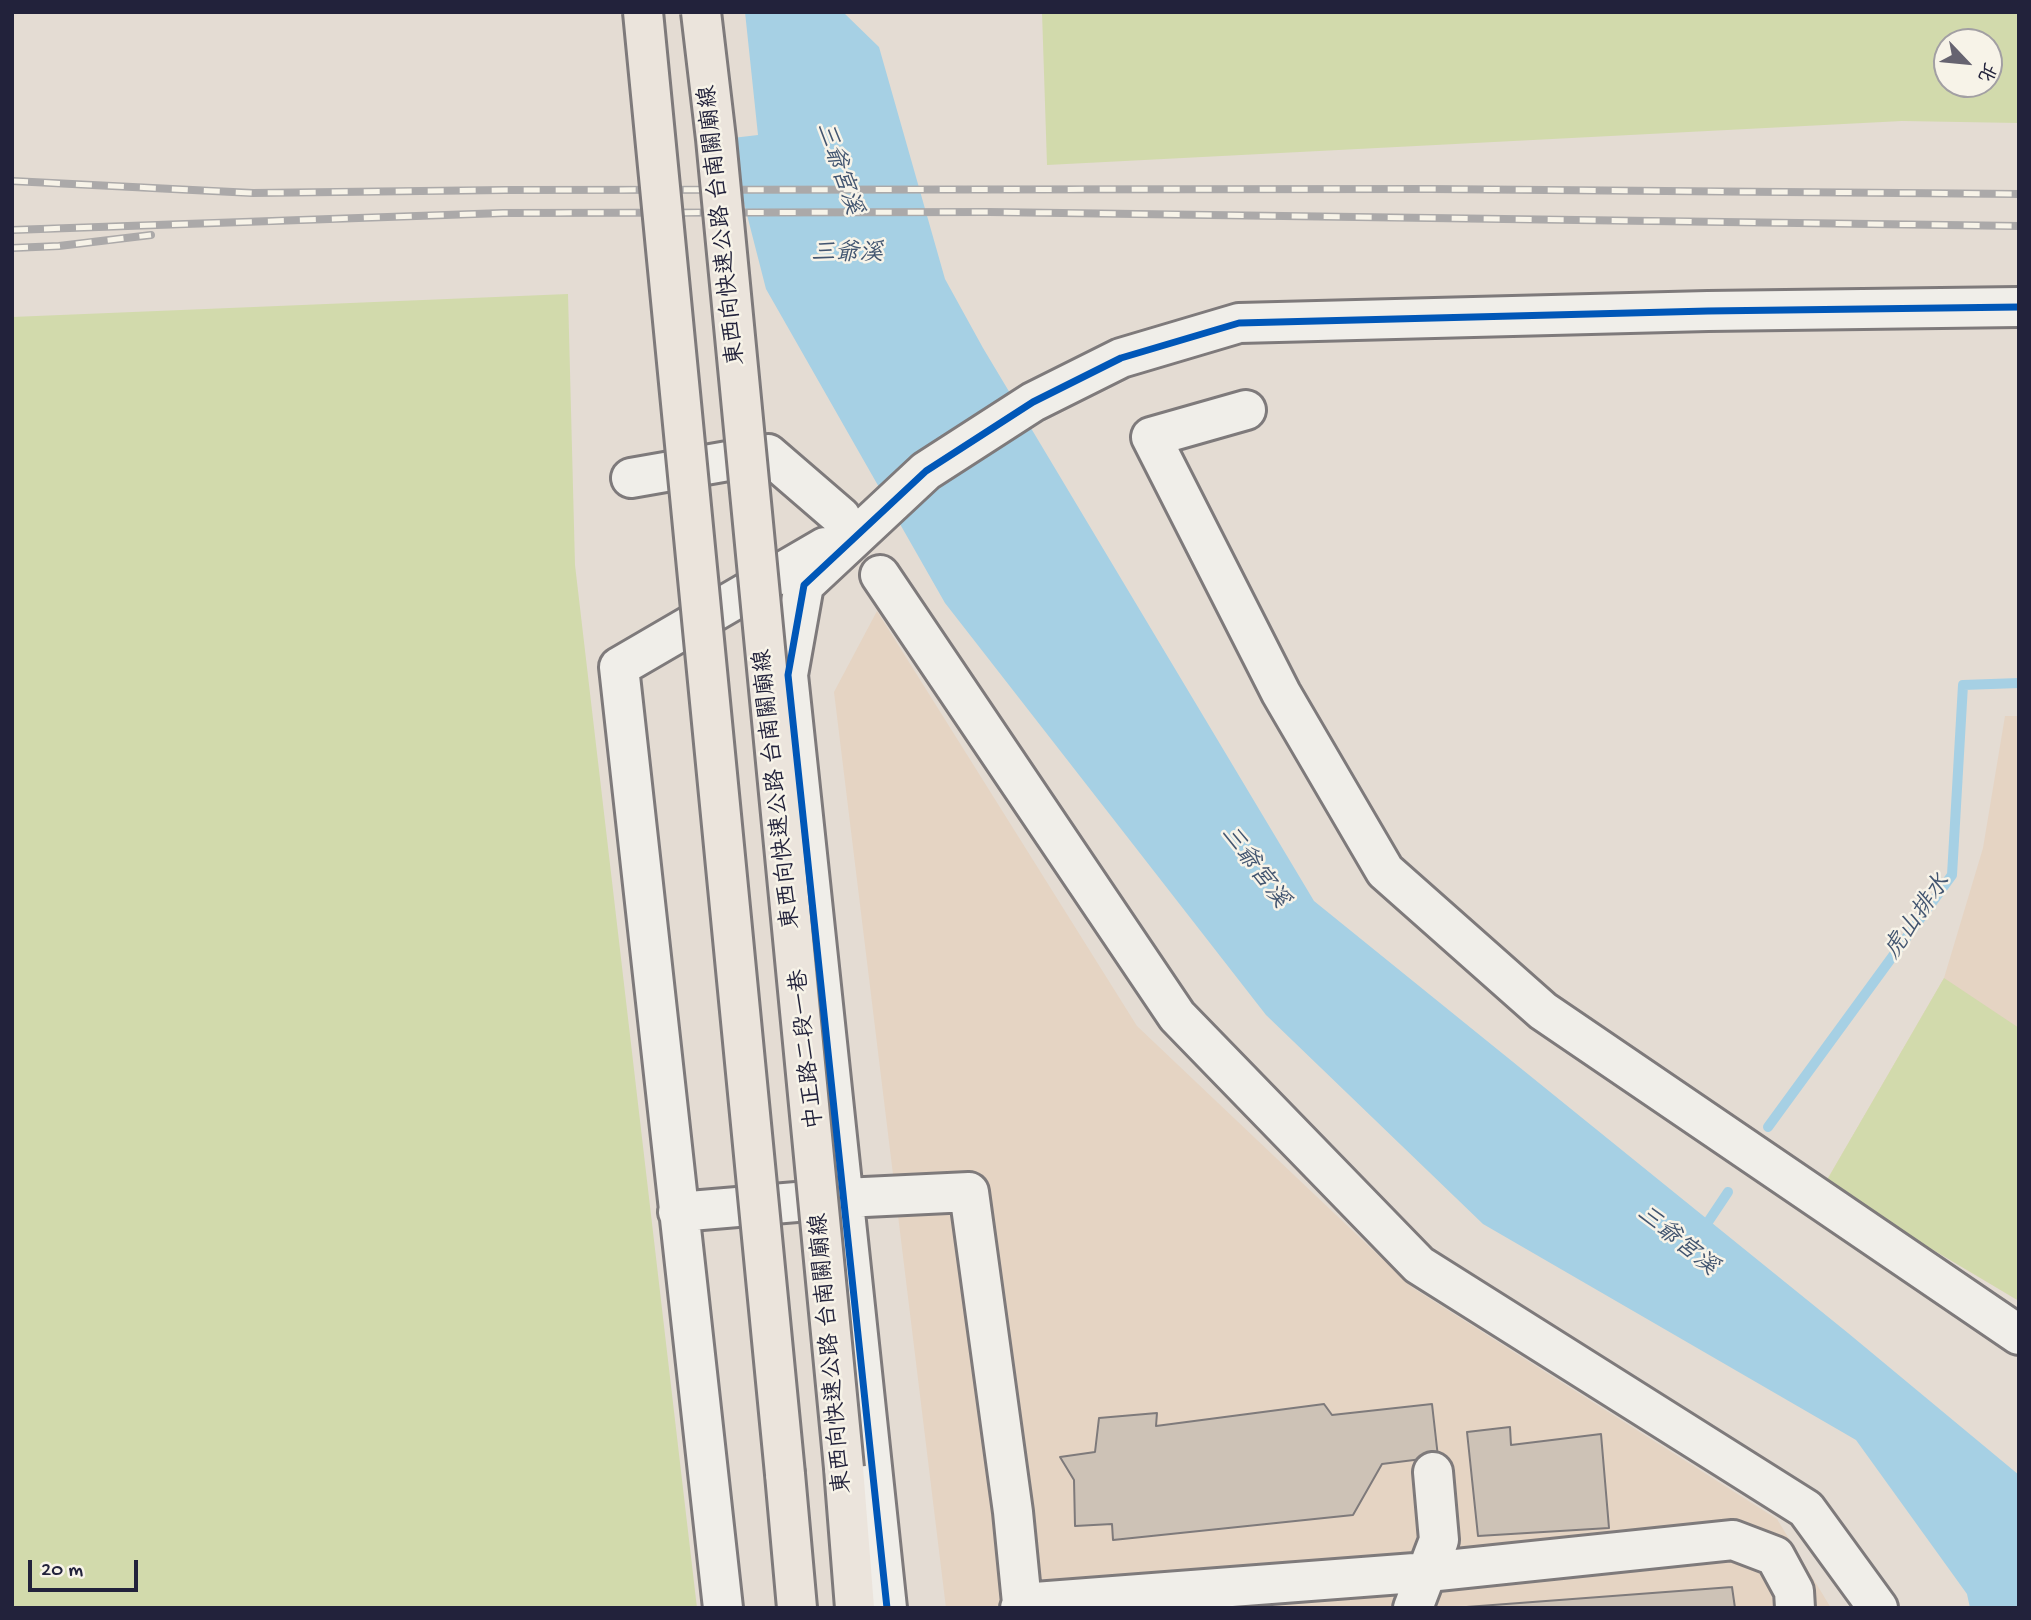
<!DOCTYPE html>
<meta charset="utf-8">
<style>
body{margin:0}
#map{position:relative;width:2031px;height:1620px;overflow:hidden;background:#e4dcd3;font-family:"Gochi Hand","LXGW WenKai TC",sans-serif}
canvas{display:block}
.frame{position:absolute;inset:0;border:14px solid #22223b;pointer-events:none}
.north{position:absolute;left:1933px;top:28px;width:70px;height:70px;box-sizing:border-box;background:#f7f3e8;border:2px solid #a29fa3;border-radius:50%;rotate:116deg;font-size:19px;font-weight:700;line-height:28px;text-align:center;color:#22223b}
.north::after{content:'';display:block;margin:auto;width:24px;height:32px;background:#666370;clip-path:polygon(50% 0,100% 100%,50% 72%,0 100%)}
.scale{position:absolute;left:28px;top:1560px;width:110px;height:32px;box-sizing:border-box;border:4px solid #22223b;border-top:0;padding-left:9px;font-size:21px;line-height:24px;white-space:nowrap;color:#22223b;-webkit-text-stroke:5px #f7f3e8;paint-order:stroke}
</style>
<div id="map">
<canvas width="2031" height="1620"></canvas>
<div class="frame"></div>
<div class="north">北</div>
<div class="scale">20 m</div>
</div>
<script>
const g = document.querySelector('canvas').getContext('2d');
g.lineJoin = 'round';
function fillPath(path, color) { g.fillStyle = color; g.fill(path, 'evenodd'); }
const shape = rows => new Path2D(rows.map(r => 'M' + r).join(''));
function trace(path, color, width, dash) { g.strokeStyle = color; g.lineWidth = width; g.lineCap = dash ? 'butt' : 'round'; g.setLineDash(dash || []); g.stroke(path); }
function write(font, color, halo, rows, align = 'center') {
  g.font = font + ' "Gochi Hand","LXGW WenKai TC",sans-serif'; g.lineWidth = 5; g.setLineDash([]); g.textBaseline = 'middle'; g.strokeStyle = halo; g.fillStyle = color; for (const [text, x, y, turn = 0] of rows) {
    g.save(); g.translate(x, y); g.rotate((+turn || 0) * Math.PI / 180); g.textAlign = isNaN(turn) ? turn : align; if (halo) g.strokeText(text, 0, 0); g.fillText(text, 0, 0); g.restore();
  }
}
fillPath(shape([
 [877,611,1137,1026,1413,1288,1777,1519,1831,1608,946,1608,834,692],
 [2005,716,2019,716,2019,1301,1824,1185,1944,978,1983,848]
]), '#e5d4c3');
fillPath(shape([
 [1042,12,2019,12,2019,123,1902,121,1047,165],
 [1947,42,1989,42,1989,84,1947,84],
 [568,294,575,565,697,1608,12,1608,12,317],
 [1944,978,2019,1028,2019,1301,1824,1185]
]), '#d2daac');
fillPath(shape([
 [644,12,843,12,879,47,945,279,983,348,1314,901,1848,1333,2019,1475,2019,1608,1970,1608,1967,1594,1856,1440,1483,1224,1266,1015,945,603,766,289,716,94]
]), '#a6d0e4');
fillPath(shape([
 [640,12,745,12,758,135,724,139,713,95]
]), '#e4dcd3');
trace(shape([
 [1768,1127,1952,875,1963,685,2019,683],
 [1702,1231,1728,1192]
]), '#a6d0e4', 10);
const building = shape([
 [1324,1404,1332,1415,1432,1404,1438,1457,1382,1464,1353,1515,1113,1540,1112,1524,1075,1526,1074,1480,1060,1457,1095,1452,1099,1418,1157,1413,1156,1426,1324,1404],
 [1510,1427,1511,1445,1601,1434,1609,1528,1478,1536,1467,1432,1510,1427],
 [1732,1587,1735,1608,1453,1608,1732,1587]
]);
fillPath(building, '#cdc2b6');
trace(building, '#7e7a7b', 2);
const minor = shape([
 [1246,410,1151,437,1281,693,1385,871,1543,1011,2019,1335],
 [631,478,768,454,841,517],
 [880,575,1177,1016,1419,1265,1806,1509,1878,1608],
 [678,1212,844,1198,969,1192,1013,1512,1022,1603,1020,1608],
 [1022,1603,1428,1572,1733,1540,1775,1556,1794,1591,1795,1608],
 [723,1608,619,667,825,547],
 [887,1608,788,675,804,585,926,471,1033,402,1121,358,1239,323,1708,311,2019,307],
 [1413,1608,1439,1540,1433,1472]
]);
const highway = shape([
 [844,1468,855,1608],
 [785,1474,797,1608]
]);
trace(minor, '#7e7a7b', 44);
trace(highway, '#7e7a7b', 44);
trace(minor, '#f0eee9', 38);
trace(highway, '#ebe4dc', 38);
const rail = shape([
 [12,181,253,193,505,190,1429,189,2019,194],
 [12,230,503,213,989,212,2019,226],
 [12,248,59,246,151,235]
]);
trace(rail, '#aba9a9', 8);
trace(rail, '#f7f3e8', 5, [16]);
const highwayBridge = shape([
 [643,12,785,1474],
 [701,12,716,139,844,1468]
]);
trace(highwayBridge, '#7e7a7b', 44, []);
trace(highwayBridge, '#ebe4dc', 38);
trace(shape([
 [887,1608,788,675,804,585,926,471,1033,402,1121,358,1239,323,1708,311,2019,307]
]), '#0057b8', 7);
write('23px', '#22223b', '#f7f3e8', [
 ["東西向快速公路 台南關廟線",724,225,-96],
 ["東西向快速公路 台南關廟線",779,789,-96],
 ["中正路二段一巷",809,1049,-96],
 ["東西向快速公路 台南關廟線",833,1353,-95]
]);
write('italic 24px', '#425570', '#f7f3e8', [
 ["三爺宮溪",837,169,71],
 ["三爺溪",847,255],
 ["三爺宮溪",1253,868,53],
 ["虎山排水",1919,918,-55],
 ["三爺宮溪",1676,1242,39]
]);
</script>
